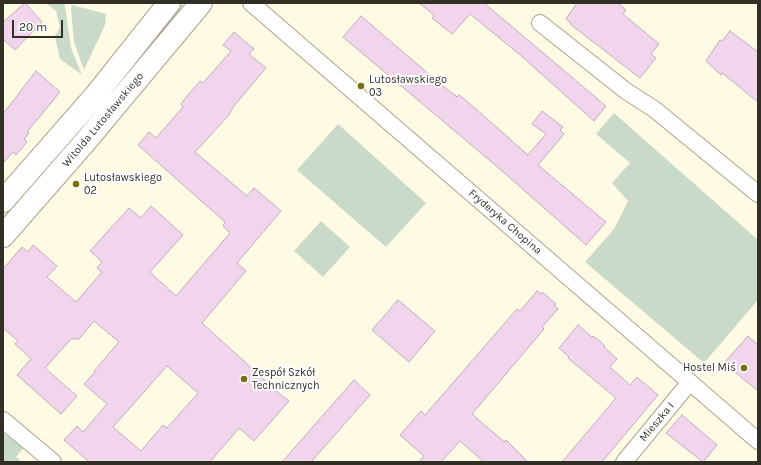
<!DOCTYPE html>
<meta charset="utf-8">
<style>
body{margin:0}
#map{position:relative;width:761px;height:465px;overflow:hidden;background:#fefae4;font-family:Karla,sans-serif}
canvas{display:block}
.frame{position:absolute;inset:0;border:4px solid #323026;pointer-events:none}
.scale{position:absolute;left:12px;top:20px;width:51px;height:18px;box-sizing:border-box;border:2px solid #323026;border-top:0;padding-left:5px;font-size:12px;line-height:14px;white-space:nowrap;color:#323026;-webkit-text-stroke:3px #fff;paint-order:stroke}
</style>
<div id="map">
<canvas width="761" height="465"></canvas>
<div class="frame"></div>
<div class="scale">20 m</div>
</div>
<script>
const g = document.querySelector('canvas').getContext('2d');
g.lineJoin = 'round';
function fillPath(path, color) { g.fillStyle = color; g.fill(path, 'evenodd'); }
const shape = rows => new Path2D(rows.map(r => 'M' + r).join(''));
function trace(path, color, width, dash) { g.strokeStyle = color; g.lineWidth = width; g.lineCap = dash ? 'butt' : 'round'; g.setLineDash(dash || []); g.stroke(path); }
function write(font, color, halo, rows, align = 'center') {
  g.font = font + ' Karla,sans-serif'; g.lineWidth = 4; g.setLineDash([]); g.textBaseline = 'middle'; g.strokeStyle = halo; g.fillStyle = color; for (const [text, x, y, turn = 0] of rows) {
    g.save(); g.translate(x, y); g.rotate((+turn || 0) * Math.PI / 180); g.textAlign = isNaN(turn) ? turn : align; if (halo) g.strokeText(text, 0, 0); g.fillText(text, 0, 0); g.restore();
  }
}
fillPath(shape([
 [46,3,64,3,65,6,71,48,82,75,60,59,55,37,60,27,56,11],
 [180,3,187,7,3,225,3,217,101,101],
 [72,5,106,14,105,25,84,70,74,42,71,9],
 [614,113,758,240,758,300,704,363,585,262,614,229,628,201,612,183,630,163,596,134],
 [338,124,426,203,386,247,297,170],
 [321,221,350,247,323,277,294,251],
 [3,433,24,447,16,457,22,462,3,462]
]), '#c9dbc8');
const building = shape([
 [25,3,42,22,15,50,3,39,3,22,25,3],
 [419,3,484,3,606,106,594,121,519,54,470,14,452,34,432,18,434,15,419,3],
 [577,3,618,3,626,10,623,14,659,44,651,54,656,58,640,78,570,24,571,23,566,19,577,3],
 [361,16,444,87,457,97,459,95,468,102,528,155,546,134,532,124,542,111,563,127,560,130,564,134,538,165,606,222,586,245,501,170,343,37,361,16],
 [730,31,758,52,758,102,722,73,721,75,706,61,720,40,722,41,730,31],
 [234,32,254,49,249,54,266,68,233,107,229,115,195,152,247,196,254,188,281,211,237,263,246,271,202,323,269,384,268,385,289,401,254,441,239,428,210,462,89,462,64,440,77,426,83,432,107,404,84,384,95,372,94,371,119,342,94,321,79,339,71,339,45,368,77,396,61,414,17,375,31,359,15,344,18,341,3,328,3,269,22,247,28,252,33,245,57,266,47,277,76,302,102,272,97,268,102,262,90,251,129,208,141,218,151,206,183,235,150,272,176,296,230,233,223,226,225,222,138,145,149,132,156,138,183,107,181,104,187,96,200,81,203,83,231,51,223,45,234,32],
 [167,366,198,393,167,428,163,425,141,451,113,427,167,366],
 [36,71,60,92,27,132,29,133,24,139,27,142,16,155,13,152,3,163,3,114,36,71],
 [537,291,541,294,542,292,556,304,554,305,558,309,542,327,544,329,472,414,495,434,505,442,506,440,528,462,484,462,460,441,441,462,419,462,424,456,400,435,421,411,425,415,517,309,520,311,537,291],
 [398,300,435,331,409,362,372,330,398,300],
 [578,325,592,337,593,336,600,341,605,346,604,347,617,359,610,367,630,385,637,377,658,395,602,462,562,462,616,398,568,358,569,357,559,348,578,325],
 [748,336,758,345,758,391,724,363,748,336],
 [354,380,370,395,311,462,282,462,354,380],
 [682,415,717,445,703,462,666,433,682,415]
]);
fillPath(building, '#f0d5ed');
trace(building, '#c1acbe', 1);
const minor = shape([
 [251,3,758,441],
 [540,23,626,91,654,109,758,194],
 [3,420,53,462],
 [624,462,690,382]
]);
const secondary = shape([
 [3,201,95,96,169,3],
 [3,236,85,142,201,3]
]);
trace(minor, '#aaa48c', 18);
trace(secondary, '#aaa48c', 24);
trace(minor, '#fff', 16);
trace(secondary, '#fff', 22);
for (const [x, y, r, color] of [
 [361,86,4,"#7c6e0b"],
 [76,184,4,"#7c6e0b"],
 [744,368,4,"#7c6e0b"],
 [244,379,4,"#7c6e0b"]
]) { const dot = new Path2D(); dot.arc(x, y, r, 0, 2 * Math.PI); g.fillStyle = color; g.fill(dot); trace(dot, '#fff', 1.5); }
write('11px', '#323026', '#fff', [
 ["Lutosławskiego",369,80],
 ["03",369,93],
 ["Lutosławskiego",84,178],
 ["02",84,191],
 ["Hostel Miś",736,368,"right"],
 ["Zespół Szkół",252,373],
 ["Technicznych",252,386]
], 'left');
write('11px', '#323026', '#fff', [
 ["Witolda Lutosławskiego",103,120,-50],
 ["Fryderyka Chopina",505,222,41],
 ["Mieszka I",657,422,-50]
]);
</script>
